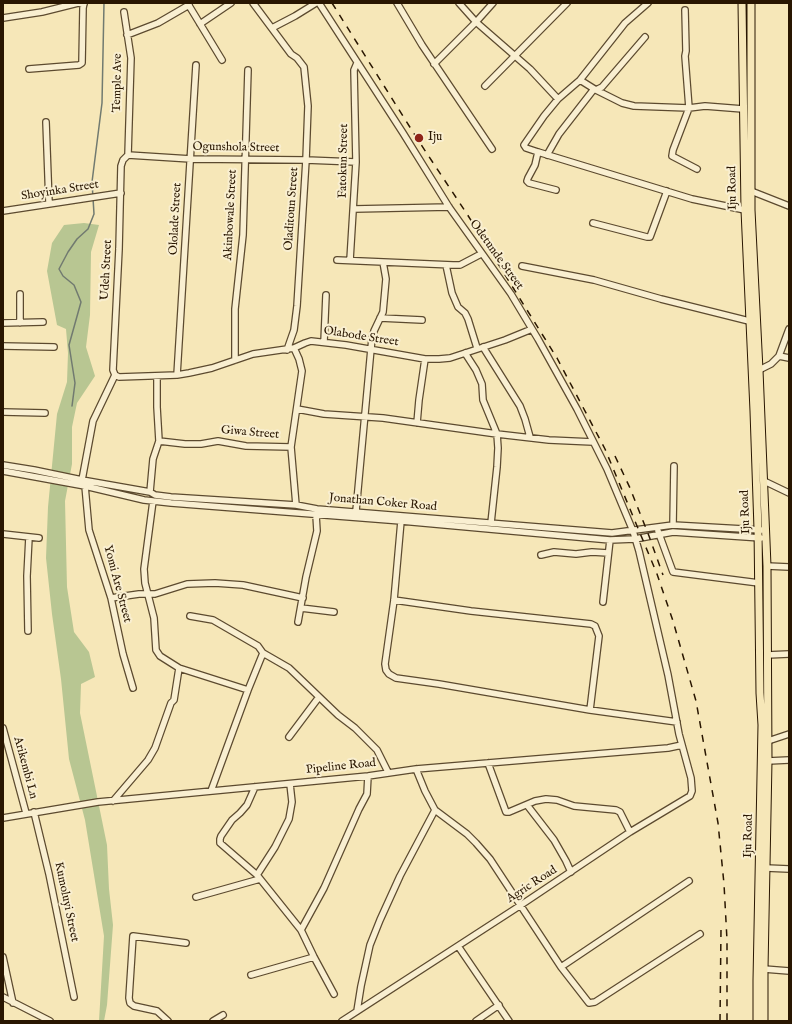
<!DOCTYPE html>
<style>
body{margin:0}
#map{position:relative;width:792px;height:1024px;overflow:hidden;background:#f6e7b8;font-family:"IM FELL English",serif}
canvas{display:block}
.frame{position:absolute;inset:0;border:4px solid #291601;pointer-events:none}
</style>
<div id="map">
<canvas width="792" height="1024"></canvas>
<div class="frame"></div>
</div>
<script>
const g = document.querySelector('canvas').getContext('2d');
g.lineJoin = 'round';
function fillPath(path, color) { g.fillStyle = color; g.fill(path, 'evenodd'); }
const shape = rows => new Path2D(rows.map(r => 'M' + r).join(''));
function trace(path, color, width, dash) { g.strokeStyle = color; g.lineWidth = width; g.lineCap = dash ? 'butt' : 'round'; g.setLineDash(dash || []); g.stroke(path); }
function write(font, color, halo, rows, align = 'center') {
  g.font = font + ' "IM FELL English",serif'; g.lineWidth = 4; g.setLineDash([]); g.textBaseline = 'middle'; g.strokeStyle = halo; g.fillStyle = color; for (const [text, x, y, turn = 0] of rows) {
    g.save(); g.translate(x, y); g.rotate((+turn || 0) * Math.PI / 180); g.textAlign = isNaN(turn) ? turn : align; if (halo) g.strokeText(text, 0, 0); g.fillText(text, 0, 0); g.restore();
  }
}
fillPath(shape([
 [84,223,99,225,91,252,90,315,86,347,95,376,77,403,72,427,72,464,65,501,67,587,74,632,89,652,95,677,81,684,80,713,107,845,109,889,113,925,107,1005,104,1021,99,1021,104,936,85,820,69,759,61,679,52,614,46,558,48,507,57,414,67,382,68,353,66,329,57,325,47,271,52,243,64,225]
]), '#b8c692');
trace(shape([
 [72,406,75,383,69,345,81,302,74,285,63,276,59,269,68,252,77,239,88,229,94,214,92,182,102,103,104,3]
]), '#717a70', 1.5);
const minor = shape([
 [253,3,291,54,297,58,304,67,308,106,306,160,297,306,294,330,287,350],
 [319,3,403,133,449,207,511,294,538,339,577,409,607,469,633,531,639,551,668,675,679,734,691,778,692,791,690,796,630,832,521,905,342,1021],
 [397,3,422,45,492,149],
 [459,3,476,22,530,69,558,99],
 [648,3,625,23,580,80,558,99,544,116,524,145,526,148,538,152,692,199,745,210],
 [188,4,222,60],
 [685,10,686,51,685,56,689,108,673,150,672,156,697,169],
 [124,12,131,58,128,155],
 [3,18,42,12,78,3,84,4],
 [200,24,231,3],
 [272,28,295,16,316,3],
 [127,35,158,23,189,5],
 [434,64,476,22,493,3],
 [29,69,79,65,82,63,83,8,84,3],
 [580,80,596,90,622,103,634,106,689,108,705,106,743,109],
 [485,86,567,3],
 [596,90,602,87,645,37],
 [46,122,49,203],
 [538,152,535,165,528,178,527,181,529,183,556,190],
 [547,155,559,134,594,89],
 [751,191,789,206],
 [354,209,449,207],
 [3,211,121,193],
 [593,223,647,237,650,237,667,191],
 [337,260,453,265,460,265,481,254],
 [350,260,356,162,354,70,357,63],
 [446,265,452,293,458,307,465,313,468,319,477,348],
 [522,266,594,280,661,299,749,321],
 [380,318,422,320],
 [3,323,43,322],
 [20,323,20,294],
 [324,342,326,295],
 [3,346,54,347],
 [483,347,520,406,525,419,530,437],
 [294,348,299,359,302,371,291,447,296,505],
 [465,353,476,370,482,384,483,400,497,434,498,448,497,467,491,523],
 [779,356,789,358],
 [235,360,235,309,243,235,248,70],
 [759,370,771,364,779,356,789,329],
 [115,375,113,370,119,249,121,166,123,160,128,155,191,159,306,160,356,162],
 [115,375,119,377,177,375,189,373,212,368,253,354,294,348,305,343,311,341,346,345,425,359,439,359,450,358,505,340,532,329],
 [177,375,196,65],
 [297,409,324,414,383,418,497,434,549,440,593,442],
 [3,412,45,413],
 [417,423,419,400,425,359],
 [159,441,185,444,201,444,218,441,246,446,291,447],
 [3,465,34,470,82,480,150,492,155,495,171,497,296,505,317,509,612,533,673,525,761,530],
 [3,471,85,486,144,500,171,503,401,521,610,540,635,539,673,532,761,538],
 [82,480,93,421,115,375],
 [764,481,789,493],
 [85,486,89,530,111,598,123,654,133,688],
 [150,492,153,459,159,441,157,407,157,376],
 [153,501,144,569,145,583,154,618,156,650,160,656,179,668,248,690],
 [356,511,372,338,374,331,383,312,386,279,383,262],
 [401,521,394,600,385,664,386,670,389,674,396,678,439,684,590,710,677,722],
 [673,525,674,466],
 [658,531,673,572,759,583],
 [3,534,39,538],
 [541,555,554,552,576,554,592,552,608,553],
 [767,566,789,567],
 [111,598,139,594,155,594,187,584,215,583,243,585,303,598],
 [394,600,471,611,591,624,595,626,599,636,590,710],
 [603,602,610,540],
 [301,608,334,612],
 [190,616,213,620,258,646,263,653,289,668,338,715,355,728,377,750,388,772],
 [298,622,306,577,317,531,316,515],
 [28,631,27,576,29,537],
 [767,655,789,654],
 [3,728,26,813],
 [289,737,319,697],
 [768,741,789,734],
 [768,761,789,760],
 [488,763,506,812,509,812,535,801,546,799,557,800,574,806,616,810,620,812,630,832],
 [416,769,425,791,435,810,467,834,476,843,490,859,561,967,589,1003,595,1002,700,934],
 [255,787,247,805,240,813,232,820,221,836,220,839,220,843,257,875,301,930,314,957,334,994],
 [211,791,248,690,263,653],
 [113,801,148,760,155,748,171,703,174,700,179,668],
 [527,805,554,840,566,861,571,872],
 [34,812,49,874,74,997],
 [3,818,98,802,368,776,416,769,668,748,682,745],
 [766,868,789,869],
 [257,875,275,847,289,819,292,802,290,784],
 [196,897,260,879],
 [301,930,324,888,359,809,367,794,368,776],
 [458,946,509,1021],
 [3,957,13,1003],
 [561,967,689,881],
 [764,969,789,971],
 [251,975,314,957],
 [3,997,50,1021],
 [357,1011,361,986,370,945,380,920,400,876,435,810],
 [168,1021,157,1011,134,1006,130,1003,129,998,133,936,186,943],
 [213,1021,223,1015],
 [476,1021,499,1005]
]);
const major = shape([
 [742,3,745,210,754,411,758,529,760,693,762,725,757,980,757,1021],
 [751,3,751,210,759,370,767,566,768,761,764,969,764,1021]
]);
trace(minor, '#5c4a2f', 8);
trace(major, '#291601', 9);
trace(minor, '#f9efd1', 5.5);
trace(major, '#f6e7b8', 7);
trace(shape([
 [332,3,418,140,467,214,557,358,605,449,657,574,673,621,696,701,718,823,724,884,727,940,727,1021],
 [615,456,630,488,649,536,663,575],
 [720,1021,721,929]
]), '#291601', 1.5, [7, 7]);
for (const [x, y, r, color] of [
 [419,138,5,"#8f2418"]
]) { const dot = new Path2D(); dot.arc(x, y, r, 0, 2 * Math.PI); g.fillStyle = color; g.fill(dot); trace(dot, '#f9efd1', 1.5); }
write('12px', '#291601', '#f9efd1', [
 ["Temple Ave",118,83,-89],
 ["Ogunshola Street",236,148,1],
 ["Fatokun Street",344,161,-89],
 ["Iju Road",733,188,-91],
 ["Shoyinka Street",60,191,-9],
 ["Oladitoun Street",292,209,-86],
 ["Akinbowale Street",231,215,-87],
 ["Ololade Street",176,219,-87],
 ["Odetunde Street",496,255,54],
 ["Udeh Street",107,270,-87],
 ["Olabode Street",361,337,9],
 ["Giwa Street",250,433,5],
 ["Jonathan Coker Road",383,503,5],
 ["Iju Road",746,512,-92],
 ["Yomi Are Street",117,584,75],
 ["Pipeline Road",341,767,-6],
 ["Arikembi Ln",25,768,75],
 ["Iju Road",749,836,-89],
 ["Agric Road",532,885,-33],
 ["Kumoluyi Street",66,902,78]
]);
write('12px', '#291601', '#f9efd1', [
 ["Iju",428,138]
], 'left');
</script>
